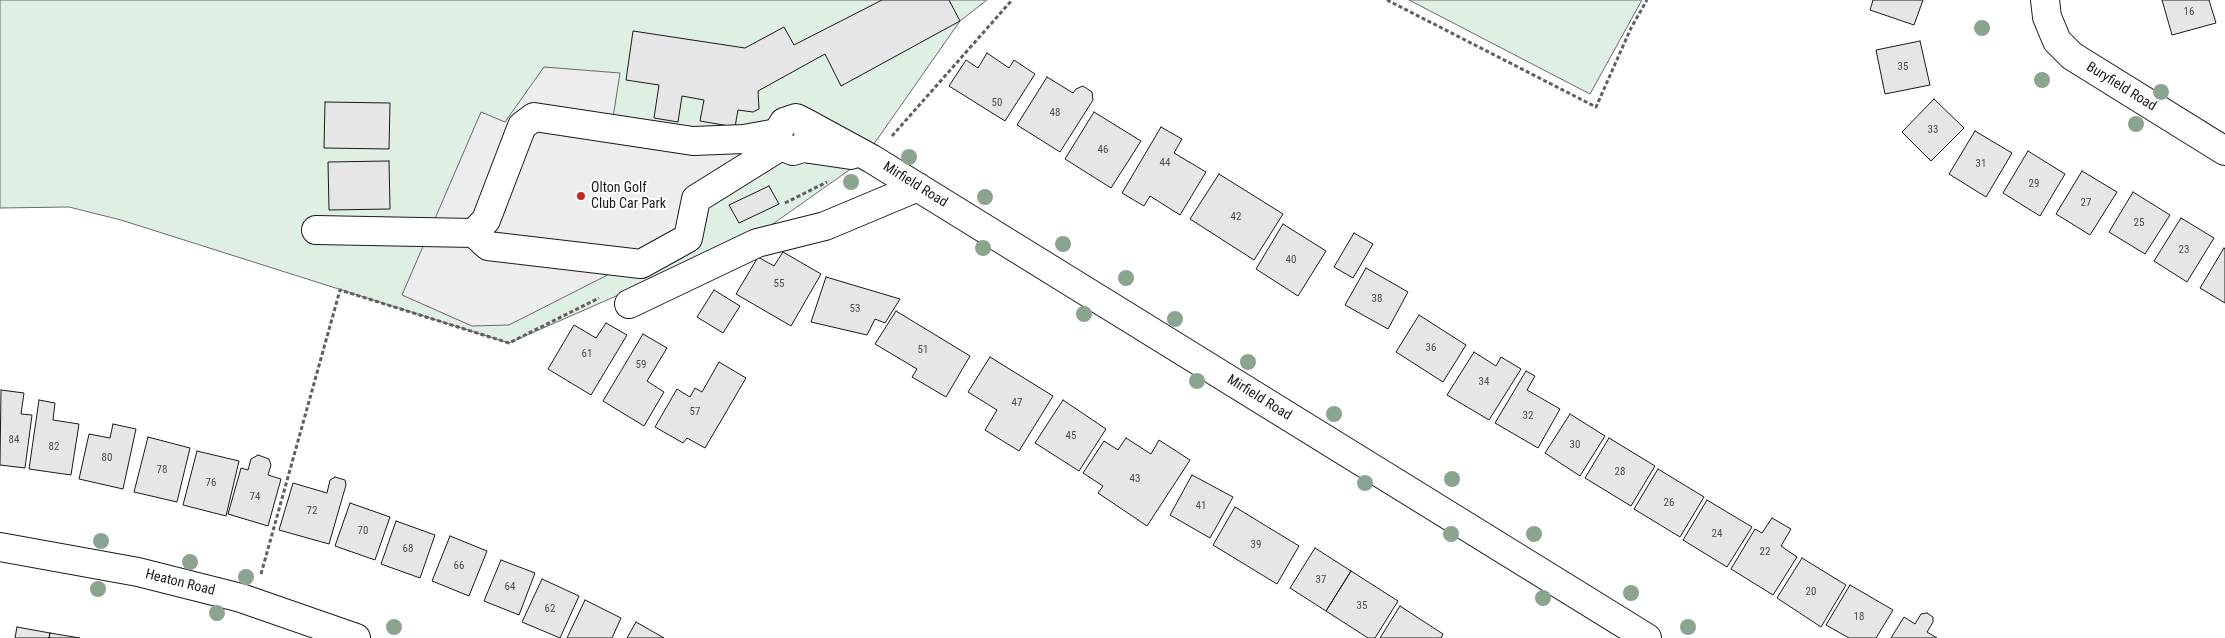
<!DOCTYPE html>
<style>
body{margin:0}
canvas{display:block;background:#fff}
</style>
<canvas width="2225" height="638"></canvas>
<script>
const g = document.querySelector('canvas').getContext('2d');
g.lineJoin = 'round';
function fillPath(path, color) { g.fillStyle = color; g.fill(path, 'evenodd'); }
const shape = rows => new Path2D(rows.map(r => 'M' + r).join(''));
function trace(path, color, width, dash) { g.strokeStyle = color; g.lineWidth = width; g.lineCap = dash ? 'butt' : 'round'; g.setLineDash(dash || []); g.stroke(path); }
function write(font, color, halo, rows, align = 'center') {
  g.font = font + ' "Roboto Condensed",sans-serif'; g.lineWidth = 4; g.setLineDash([]); g.textBaseline = 'middle'; g.strokeStyle = halo; g.fillStyle = color; for (const [text, x, y, turn = 0] of rows) {
    g.save(); g.translate(x, y); g.rotate((+turn || 0) * Math.PI / 180); g.textAlign = isNaN(turn) ? turn : align; if (halo) g.strokeText(text, 0, 0); g.fillText(text, 0, 0); g.restore();
  }
}
const green = shape([
 [0,0,987,0,960,21,862,161,760,233,509,343,121,220,69,207,0,208,0,0],
 [1409,0,1642,0,1590,94,1409,0]
]);
fillPath(green, '#e0efe3');
trace(green, '#6a6a6a', 1);
const parking = shape([
 [544,67,620,73,612,124,739,128,740,186,695,205,702,227,509,325,472,326,402,295,481,112,505,122,544,67]
]);
fillPath(parking, '#ededed');
trace(parking, '#6a6a6a', 1);
const building = shape([
 [882,0,949,0,960,21,841,86,825,54,758,91,759,109,753,112,738,110,735,127,700,121,704,100,682,96,678,122,654,118,659,85,626,80,633,31,745,48,784,27,794,45,882,0],
 [1873,0,1923,0,1914,25,1870,10,1873,0],
 [2162,0,2209,0,2216,23,2172,35,2162,0],
 [1920,41,1930,85,1885,94,1876,50,1920,41],
 [987,53,1009,68,1014,60,1035,74,1005,121,949,86,966,60,978,68,987,53],
 [1047,77,1073,93,1076,89,1083,86,1092,92,1093,100,1060,152,1017,125,1047,77],
 [1934,99,1964,128,1931,161,1902,132,1934,99],
 [325,102,390,103,389,149,324,148,325,102],
 [1094,112,1141,141,1111,188,1065,159,1094,112],
 [1161,127,1182,139,1174,153,1206,172,1180,215,1150,196,1144,206,1122,193,1161,127],
 [1975,131,2012,153,1986,197,1949,174,1975,131],
 [2028,151,2065,174,2040,216,2003,193,2028,151],
 [389,161,390,209,329,210,328,162,389,161],
 [2082,171,2117,192,2090,235,2056,214,2082,171],
 [1219,174,1283,214,1254,260,1190,219,1219,174],
 [769,186,779,204,739,223,729,205,769,186],
 [2133,192,2170,215,2145,254,2109,232,2133,192],
 [2181,218,2214,238,2187,282,2154,261,2181,218],
 [1283,224,1326,251,1298,296,1256,269,1283,224],
 [1354,233,1373,244,1353,278,1334,267,1354,233],
 [2224,248,2225,249,2225,303,2200,288,2224,248],
 [783,252,821,274,791,326,736,294,758,257,774,266,783,252],
 [1366,268,1408,292,1388,329,1345,305,1366,268],
 [826,277,900,299,885,323,875,319,867,335,811,322,826,277],
 [714,290,740,306,723,333,697,317,714,290],
 [896,311,970,356,946,397,912,377,917,369,875,344,896,311],
 [1419,315,1466,345,1443,382,1396,352,1419,315],
 [606,323,627,335,591,395,548,369,574,325,596,338,606,323],
 [643,334,667,348,647,381,664,392,644,426,603,401,643,334],
 [1474,352,1496,366,1501,357,1521,369,1489,420,1447,395,1474,352],
 [990,357,1053,396,1019,451,985,430,997,410,968,392,990,357],
 [719,362,746,378,705,448,687,438,683,443,655,427,677,389,690,397,695,388,702,392,719,362],
 [1526,371,1535,376,1527,390,1560,409,1538,448,1495,423,1526,371],
 [1,390,24,393,21,414,32,415,25,468,0,465,1,390],
 [39,400,55,403,53,420,79,424,71,475,29,469,39,400],
 [1063,400,1106,429,1079,471,1035,443,1063,400],
 [1570,414,1605,436,1580,476,1545,453,1570,414],
 [113,424,136,429,123,489,79,479,89,434,110,438,113,424],
 [148,437,190,448,177,502,134,492,148,437],
 [1126,438,1151,454,1159,440,1190,460,1147,526,1098,493,1103,486,1083,473,1104,441,1118,450,1126,438],
 [1609,438,1655,466,1631,506,1585,478,1609,438],
 [197,451,239,461,226,516,183,505,197,451],
 [258,455,269,459,271,465,268,475,281,479,268,526,228,514,241,468,248,470,251,459,258,455],
 [1658,469,1704,497,1680,537,1634,509,1658,469],
 [1192,475,1233,497,1210,538,1170,515,1192,475],
 [335,477,345,480,346,485,329,544,279,530,293,483,327,493,330,480,335,477],
 [1707,500,1752,527,1727,567,1683,540,1707,500],
 [350,503,390,517,375,560,335,546,350,503],
 [1235,507,1299,546,1277,584,1213,545,1235,507],
 [1772,518,1791,529,1781,546,1797,557,1773,595,1731,569,1755,529,1762,533,1772,518],
 [396,521,435,535,420,578,381,564,396,521],
 [450,536,487,551,469,596,432,581,450,536],
 [1315,548,1351,571,1326,611,1290,588,1315,548],
 [1802,558,1846,585,1821,627,1777,598,1802,558],
 [501,560,535,573,519,615,484,601,501,560],
 [1351,571,1398,601,1375,638,1368,638,1326,611,1351,571],
 [542,579,579,596,560,638,522,622,542,579],
 [1850,585,1893,610,1876,638,1849,638,1826,625,1850,585],
 [585,600,621,618,612,638,567,638,585,600],
 [1400,606,1443,634,1441,638,1380,638,1400,606],
 [1927,613,1933,617,1933,622,1927,632,1937,638,1891,638,1904,617,1915,624,1921,614,1927,613],
 [636,622,664,638,627,638,636,622],
 [17,627,50,633,49,638,15,638,17,627],
 [50,633,80,638,49,638,50,633]
]);
fillPath(building, '#e6e6e6');
trace(building, '#1a1a1a', 1);
const minor = shape([
 [2045,0,2047,17,2057,41,2072,56,2225,151],
 [806,123,872,159,1647,638],
 [803,148,810,134,806,123,796,118,784,122,777,133,781,146,793,151,803,148,851,155],
 [316,230,474,233,486,220,522,126,534,117,693,141,744,139,777,133],
 [474,233,488,246,641,264,688,238,696,199,781,146],
 [629,304,757,243,825,226,918,187],
 [0,547,138,572,241,598,356,638]
]);
trace(minor, '#1a1a1a', 30);
trace(shape([
 [1387,0,1596,107,1631,28,1647,0],
 [892,136,1012,0],
 [785,203,827,182],
 [261,574,340,290,509,343,599,298]
]), '#5f5f5f', 3, [4, 2.5]);
trace(minor, '#fff', 28);
g.fillStyle = '#8aa48f';
for (const [x, y] of [
 [1982,28],
 [2042,80],
 [2161,92],
 [2136,124],
 [909,157],
 [851,182],
 [985,197],
 [1063,244],
 [983,248],
 [1126,278],
 [1084,314],
 [1175,319],
 [1248,362],
 [1197,381],
 [1334,414],
 [1452,479],
 [1365,483],
 [1451,534],
 [1534,534],
 [101,541],
 [190,562],
 [246,577],
 [98,589],
 [1631,593],
 [1543,598],
 [217,613],
 [394,627],
 [1688,627]
]) { g.beginPath(); g.arc(x, y, 8, 0, 2 * Math.PI); g.fill(); }
for (const [x, y, r, color] of [
 [581,196,5,"#c62828"]
]) { const dot = new Path2D(); dot.arc(x, y, r, 0, 2 * Math.PI); g.fillStyle = color; g.fill(dot); trace(dot, '#fff', 2); }
write('11px', '#4d4d4d', null, [
 ["16",2189,12],
 ["35",1903,67],
 ["50",997,103],
 ["48",1055,113],
 ["33",1933,130],
 ["46",1103,150],
 ["44",1165,163],
 ["31",1981,164],
 ["29",2034,184],
 ["27",2086,203],
 ["42",1236,217],
 ["25",2139,223],
 ["23",2184,250],
 ["40",1291,260],
 ["55",779,284],
 ["38",1377,299],
 ["53",855,309],
 ["36",1431,348],
 ["51",923,350],
 ["61",587,354],
 ["59",641,365],
 ["34",1484,382],
 ["47",1017,403],
 ["57",695,412],
 ["32",1528,416],
 ["45",1071,436],
 ["84",14,440],
 ["30",1575,445],
 ["82",54,447],
 ["80",107,458],
 ["78",162,470],
 ["28",1620,472],
 ["43",1135,479],
 ["76",211,483],
 ["74",255,497],
 ["26",1669,503],
 ["41",1201,506],
 ["72",312,511],
 ["70",363,531],
 ["24",1717,534],
 ["39",1256,545],
 ["68",408,549],
 ["22",1765,552],
 ["66",459,566],
 ["37",1321,580],
 ["64",510,587],
 ["20",1811,592],
 ["35",1362,606],
 ["62",550,609],
 ["18",1859,617]
]);
write('14px', '#1a1a1a', '#fff', [
 ["Buryfield Road",2121,87,32],
 ["Mirfield Road",915,185,32],
 ["Mirfield Road",1259,398,32],
 ["Heaton Road",180,583,14]
]);
write('14px', '#1a1a1a', '#fff', [
 ["Olton Golf",591,188],
 ["Club Car Park",591,204]
], 'left');
</script>
